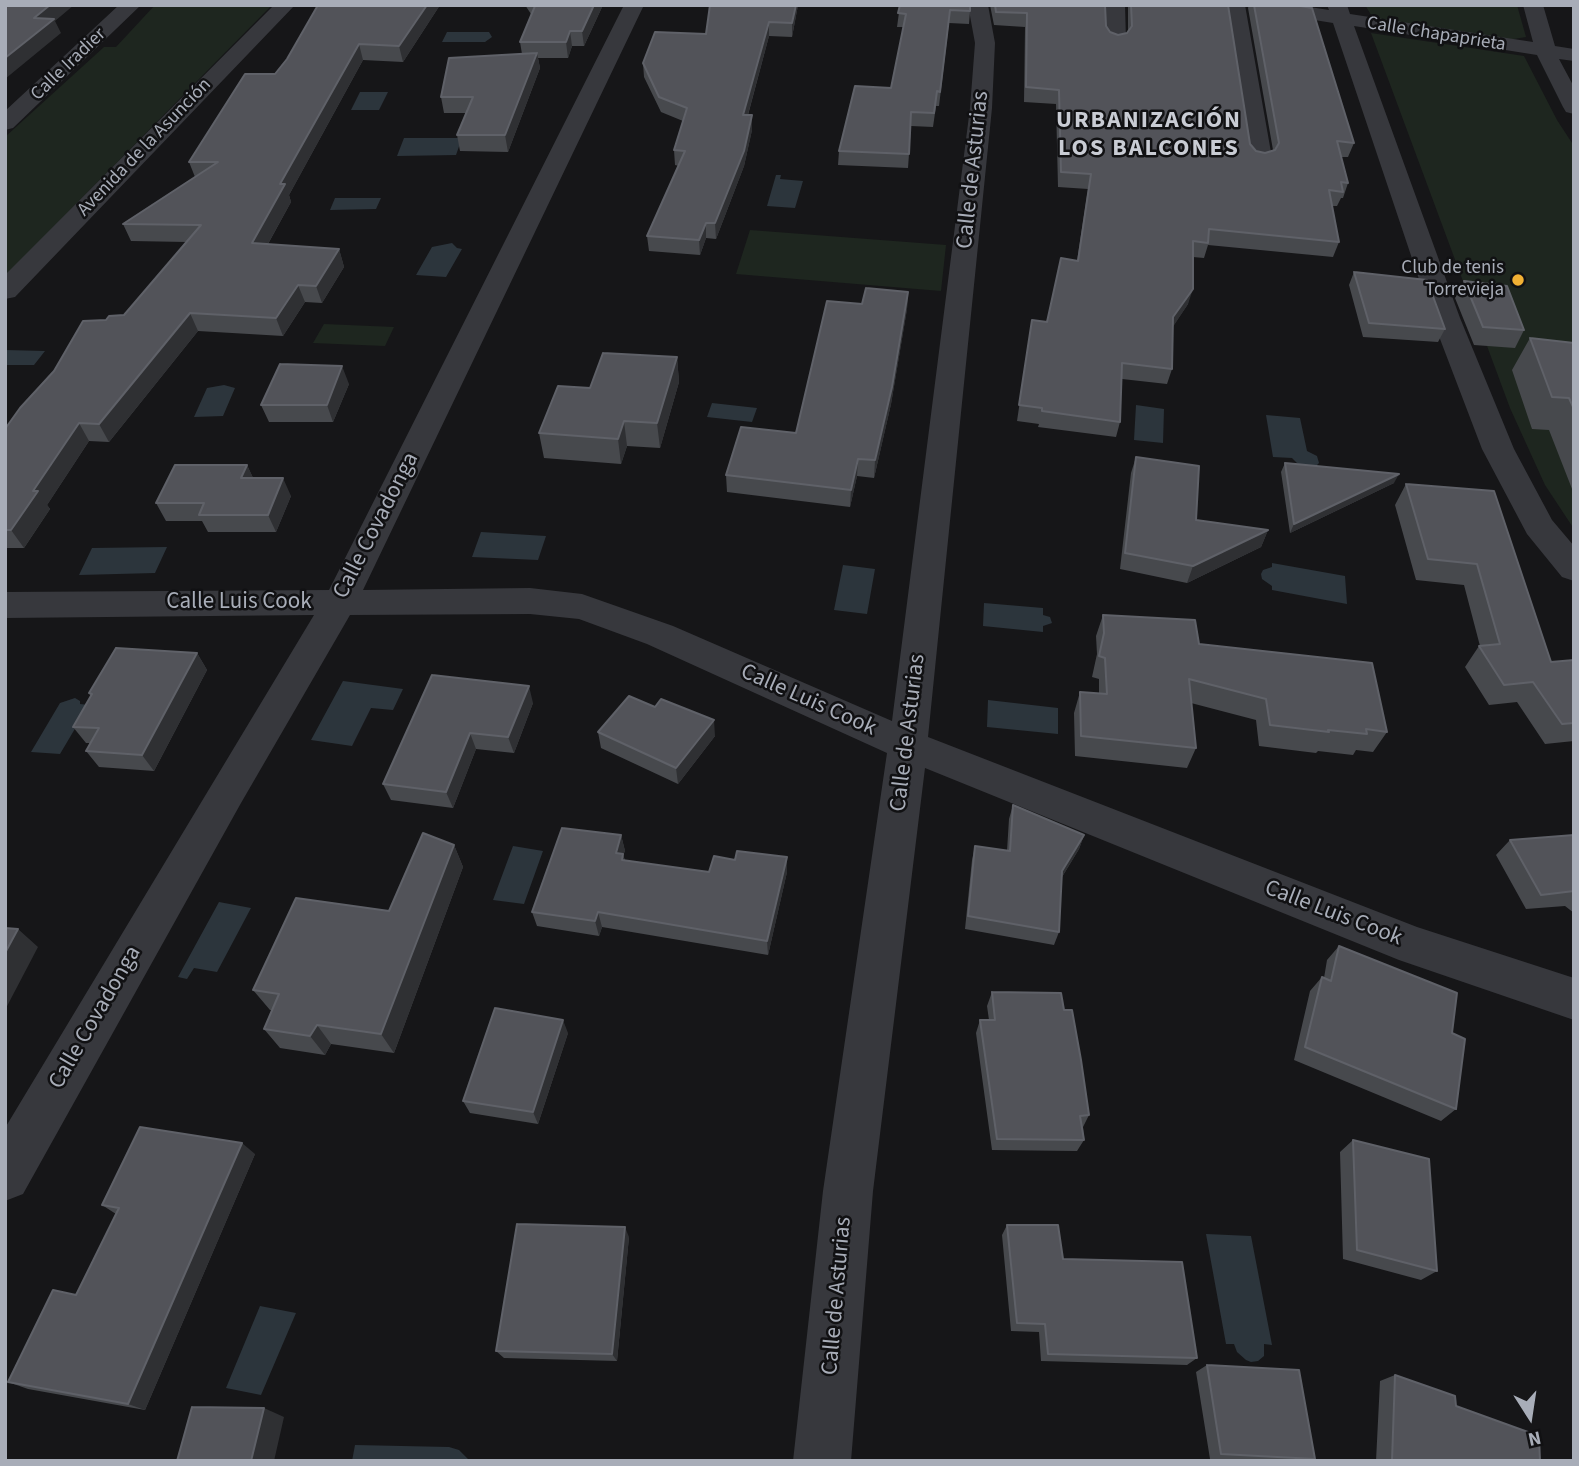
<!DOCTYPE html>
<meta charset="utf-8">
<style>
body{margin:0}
#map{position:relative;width:1579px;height:1466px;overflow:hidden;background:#161618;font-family:"Source Sans 3",sans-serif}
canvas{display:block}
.frame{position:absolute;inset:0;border:7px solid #a8adb8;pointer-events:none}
.north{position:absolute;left:1495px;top:1382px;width:70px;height:70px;-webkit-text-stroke:5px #111113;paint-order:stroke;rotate:168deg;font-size:19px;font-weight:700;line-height:28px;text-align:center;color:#a8adb8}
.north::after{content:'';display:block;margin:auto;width:24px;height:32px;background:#a8adb8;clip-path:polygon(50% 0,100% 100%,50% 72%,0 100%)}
</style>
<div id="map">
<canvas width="1579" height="1466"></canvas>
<div class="frame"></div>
<div class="north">N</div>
</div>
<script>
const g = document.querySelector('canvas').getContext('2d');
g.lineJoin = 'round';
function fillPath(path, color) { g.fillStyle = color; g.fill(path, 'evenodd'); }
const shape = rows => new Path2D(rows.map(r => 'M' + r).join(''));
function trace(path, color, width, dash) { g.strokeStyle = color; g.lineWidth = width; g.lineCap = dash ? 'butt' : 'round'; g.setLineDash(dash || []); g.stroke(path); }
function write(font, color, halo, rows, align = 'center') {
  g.font = font + ' "Source Sans 3",sans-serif'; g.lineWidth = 5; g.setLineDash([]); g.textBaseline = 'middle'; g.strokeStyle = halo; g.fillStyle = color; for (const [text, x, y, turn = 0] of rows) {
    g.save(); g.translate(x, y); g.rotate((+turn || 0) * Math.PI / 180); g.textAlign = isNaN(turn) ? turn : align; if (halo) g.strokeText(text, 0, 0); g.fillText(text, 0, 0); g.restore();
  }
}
fillPath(shape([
 [155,5,272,5,5,276,5,137,104,47,116,47],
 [1365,5,1517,5,1526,37,1508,40,1373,18],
 [1371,33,1524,56,1557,120,1574,146,1574,529,1545,485,1510,408],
 [750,230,946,245,941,291,736,274],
 [324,324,394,327,385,346,313,343]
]), '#1e261f');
fillPath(shape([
 [447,32,489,32,492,37,485,42,442,42],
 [360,92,388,92,379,110,351,110],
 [404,138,462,138,456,155,397,156],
 [776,175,781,175,780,179,803,181,795,208,767,206],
 [335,198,381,198,376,209,330,210],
 [452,243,457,248,462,249,446,277,416,275,432,247],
 [5,350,45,351,34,365,5,365],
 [224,385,235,388,223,416,194,417,207,388],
 [712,403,757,408,752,422,707,417],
 [1136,405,1164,409,1163,443,1134,440],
 [1266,415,1300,418,1307,451,1317,456,1319,463,1316,466,1299,465,1292,458,1273,457],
 [481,532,546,536,538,560,472,557],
 [167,547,155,573,79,575,92,548],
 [1272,563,1345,576,1347,604,1272,590,1272,586,1262,579,1261,574,1263,570,1272,567],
 [843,565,875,569,867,614,834,610],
 [984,603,1043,608,1043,615,1050,617,1052,623,1043,626,1043,632,983,626],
 [343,681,403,689,393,710,371,708,352,746,311,740],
 [75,698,80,701,80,704,89,705,60,754,31,752,60,703],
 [988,700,1058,708,1058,734,987,727],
 [513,846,543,851,524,904,493,900],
 [219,902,251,908,217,972,194,968,187,979,178,977],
 [1206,1234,1251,1236,1272,1345,1264,1344,1264,1356,1258,1361,1251,1362,1246,1360,1237,1352,1234,1344,1226,1344],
 [260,1306,296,1313,261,1395,226,1388],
 [355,1445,449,1447,459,1450,470,1461,352,1461]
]), '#2c353c');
fillPath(shape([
 [119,5,141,5,13,128,5,130,5,111,119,5],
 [274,5,295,5,15,297,5,299,5,275,274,5],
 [624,5,644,5,363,590,530,588,582,594,673,626,892,721,970,108,975,43,968,5,988,5,995,43,992,108,928,737,1417,927,1574,978,1574,1020,1399,960,925,768,873,1191,851,1461,793,1461,823,1191,887,753,647,644,579,619,530,614,350,615,241,803,23,1194,5,1201,5,1128,314,615,5,618,5,592,329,590,624,5],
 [1105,5,1125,5,1126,40,1123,44,1116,46,1109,44,1106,40,1105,5],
 [1225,5,1245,5,1272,158,1268,163,1260,165,1252,163,1248,158,1225,5],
 [1248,5,1297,5,1329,10,1327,5,1347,5,1350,14,1533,42,1523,5,1543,5,1555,46,1574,49,1574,61,1559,59,1574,87,1574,114,1566,112,1563,107,1537,55,1354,26,1460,318,1514,449,1552,520,1574,546,1574,581,1562,577,1527,534,1482,449,1432,318,1333,23,1258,11,1248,5]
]), '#37383d');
fillPath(shape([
 [318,5,440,5,403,62,363,60,289,195,291,202,268,244,339,249,344,267,322,303,305,302,283,336,198,331,109,442,89,441,47,505,50,509,24,548,5,548,5,429,106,320,124,315,187,242,131,241,123,224,195,177,189,162,275,74,287,59],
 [525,5,603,5,584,46,572,46,568,58,538,58,540,68,508,152,460,151,457,135,466,113,444,113,441,97,522,54,520,42,531,14],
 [798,5,792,37,769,36,748,115,752,130,744,166,716,239,706,238,700,255,649,251,647,236,679,166,675,165,674,150,683,121,661,112,644,77,643,63,706,34],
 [900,5,970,11,969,24,949,23,939,106,936,106,933,127,911,126,908,168,838,165,839,151,891,88,903,27,897,27],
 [990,5,1105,5,1106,26,1110,32,1118,35,1127,33,1128,30,1128,5,1228,5,1250,144,1256,151,1265,153,1273,150,1248,8,1249,5,1254,5,1354,143,1348,157,1341,157,1348,183,1343,198,1341,198,1337,206,1332,206,1339,242,1333,257,1208,245,1204,258,1193,257,1188,304,1173,326,1172,369,1167,384,1122,379,1120,422,1116,437,1038,427,1039,424,1017,421,1032,320,1047,322,1077,261,1088,189,1058,187,1056,104,1024,102,1025,27,994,25],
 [1354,272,1445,329,1438,342,1363,337,1349,285],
 [1464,281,1524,330,1515,348,1474,345,1455,298],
 [908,292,907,309,891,404,874,478,857,476,850,507,727,492,726,475,796,433,862,304],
 [1530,338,1574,343,1574,494,1549,430,1532,429,1512,370],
 [677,357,679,382,660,448,627,446,621,464,544,458,539,433,590,388],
 [349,384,333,422,269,422,261,405],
 [1136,457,1196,520,1268,530,1261,547,1187,583,1120,569,1131,473],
 [1285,463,1394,483,1290,533,1281,472],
 [247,465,253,478,291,496,276,532,208,532,202,521,166,521,156,503],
 [1406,484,1494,491,1551,662,1574,660,1574,741,1545,744,1517,702,1489,705,1465,667,1479,646,1480,646,1464,585,1416,580,1395,505],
 [1103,615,1199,644,1387,732,1373,752,1356,750,1353,755,1318,751,1316,753,1259,746,1256,720,1191,703,1196,748,1187,768,1075,756,1074,713,1080,692,1099,693,1099,679,1092,677,1097,654,1096,636],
 [197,653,207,670,154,771,99,767,86,751,90,743,86,743,73,727,91,697,89,693],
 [432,675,533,703,514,753,476,749,453,808,391,800,383,784],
 [598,732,715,736,678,784,601,748],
 [1013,805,1084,835,1079,849,1062,877,1059,932,1054,945,965,929,972,860,975,846,1007,851,1009,819],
 [621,835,625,851,623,855,625,860,709,872,735,860,787,857,787,872,768,955,602,927,599,936,537,926,532,912],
 [1574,835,1574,913,1565,906,1526,909,1496,855,1510,840],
 [454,845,463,867,394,1053,331,1044,325,1055,280,1048,264,1029,272,1010,270,1010,253,990,389,911],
 [1339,946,1452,1033,1456,1109,1441,1121,1294,1060,1310,991,1322,977,1324,978,1327,960],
 [992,992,1064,1010,1089,1115,1083,1127,1084,1140,1077,1151,992,1150,976,1033,980,1020,989,1020,987,1006],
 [568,1033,538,1124,470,1113,463,1101],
 [1353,1140,1437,1271,1421,1280,1343,1259,1340,1152],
 [255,1154,145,1410,28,1389,8,1382,76,1295,116,1214,102,1205],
 [1007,1225,1063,1259,1197,1358,1187,1365,1041,1361,1039,1332,1011,1331,1002,1235],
 [629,1237,617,1361,504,1358,496,1351],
 [1207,1365,1315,1459,1309,1461,1247,1461,1210,1459,1196,1372],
 [1395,1375,1456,1406,1540,1461,1376,1461,1380,1381]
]), '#47494d');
fillPath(shape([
 [50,5,74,5,55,21,61,33,5,79,5,58,34,18],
 [427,5,440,5,403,62,399,46],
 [594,5,603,5,584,46,582,31],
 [796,5,798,5,792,37,792,23],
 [769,22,769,36,744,129,743,115],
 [570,31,572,46,568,58,566,42],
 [359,44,363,60,289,195,291,202,259,260,252,243,280,184],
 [537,53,540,68,508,152,505,135],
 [752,115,752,130,744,166,716,239,715,223],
 [706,223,706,238,700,255,699,240],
 [339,249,344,267,322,303,316,286],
 [298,285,305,302,283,336,276,318],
 [1193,289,1188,304,1169,333,1173,317],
 [908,292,907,309,891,404,874,478,875,460],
 [190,313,198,331,109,442,99,424],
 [677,357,679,382,660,448,657,423],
 [342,366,349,384,333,422,327,405],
 [624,421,627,446,621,464,618,439],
 [79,423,89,441,47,505,50,509,24,548,11,530,33,491],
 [858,459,857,476,850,507,851,490],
 [247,465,255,482,241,478],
 [1399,474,1394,483,1290,533,1294,524],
 [283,478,291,496,276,532,268,515],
 [1268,530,1261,547,1187,583,1193,566],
 [197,653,207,670,154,771,142,755],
 [529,686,533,703,514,753,508,737],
 [714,720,715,736,678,784,676,768],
 [470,733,476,749,453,808,446,792],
 [621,835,625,851,623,855,627,869,616,853],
 [1084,835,1079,849,1057,885,1062,871],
 [454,845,463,867,394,1053,381,1034],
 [787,857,787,872,768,955,767,941],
 [598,912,602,927,599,936,595,921],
 [18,929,38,947,5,1010,5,953],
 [563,1020,568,1033,538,1124,533,1112],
 [317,1025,331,1044,325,1055,310,1036],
 [242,1143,255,1154,145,1410,128,1404],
 [625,1227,629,1237,617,1361,612,1354],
 [264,1408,284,1417,274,1461,251,1461]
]), '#2f3033');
const building = shape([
 [5,5,50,5,34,18,54,19,5,58,5,5],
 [318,5,427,5,399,46,359,44,280,184,285,184,252,243,339,249,316,286,298,285,276,318,190,313,99,424,79,423,33,491,38,491,11,530,5,530,5,429,20,408,54,371,83,321,106,320,109,316,124,315,201,225,123,224,218,162,189,162,245,74,275,74,287,59,318,5],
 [534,5,594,5,582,31,570,31,566,42,520,42,535,6,534,5],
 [710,5,796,5,792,23,769,22,743,115,752,115,744,151,715,223,706,223,699,240,647,236,685,151,674,150,687,108,659,97,643,63,655,32,706,34,710,5],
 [900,5,970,5,970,11,950,10,940,92,937,91,934,113,911,112,909,154,839,151,855,86,891,88,906,14,898,13,900,5],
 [995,5,1105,5,1106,26,1110,32,1118,35,1127,33,1132,26,1131,5,1228,5,1250,144,1256,151,1265,153,1275,150,1279,143,1254,5,1294,5,1312,8,1354,143,1337,141,1348,183,1341,182,1343,192,1329,190,1339,242,1209,229,1208,243,1193,241,1193,289,1173,317,1172,369,1122,363,1120,422,1042,411,1042,408,1019,405,1032,320,1047,322,1061,258,1078,261,1091,174,1061,172,1059,90,1026,87,1027,13,996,12,995,5],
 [537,53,505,135,457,135,473,97,441,97,449,58,537,53],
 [1354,272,1427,280,1445,329,1369,323,1354,272],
 [1464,281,1507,286,1524,330,1483,327,1464,281],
 [866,288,908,292,892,387,875,460,858,459,851,490,726,475,741,427,796,433,827,301,862,304,866,288],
 [1530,338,1574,343,1574,409,1569,398,1552,397,1530,338],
 [603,353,677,357,657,423,624,421,618,439,539,433,558,386,590,388,603,353],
 [280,364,342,366,327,405,261,405,280,364],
 [1136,457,1199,466,1196,520,1268,530,1193,566,1125,553,1136,457],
 [1285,463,1399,474,1294,524,1285,463],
 [175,465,247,465,241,478,283,478,268,515,199,515,204,503,156,503,175,465],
 [1406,484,1494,491,1551,662,1574,660,1574,723,1562,724,1533,682,1504,685,1479,646,1500,644,1477,564,1428,559,1406,484],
 [1103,615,1195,620,1199,644,1372,663,1387,732,1366,729,1367,734,1328,730,1329,732,1270,725,1266,699,1189,679,1196,748,1081,736,1080,692,1107,694,1105,658,1099,656,1104,633,1103,615],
 [116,648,197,653,142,755,86,751,99,728,73,727,92,694,89,693,116,648],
 [432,675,529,686,508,737,470,733,446,792,383,784,432,675],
 [629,696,655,707,661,699,714,720,676,768,598,732,629,696],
 [1013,805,1084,835,1062,871,1059,932,968,916,975,846,1010,851,1013,805],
 [562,828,621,835,616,853,623,854,622,860,709,872,714,856,735,860,737,851,787,857,767,941,598,912,595,921,532,912,562,828],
 [423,833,454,845,381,1034,317,1025,310,1036,264,1029,279,994,253,990,296,898,389,911,423,833],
 [1574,835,1574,891,1541,895,1510,840,1574,835],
 [5,928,18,929,5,953,5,928],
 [1339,946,1457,993,1452,1033,1465,1039,1456,1109,1305,1047,1322,977,1331,981,1339,946],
 [992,992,1061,993,1064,1010,1072,1010,1081,1060,1089,1115,1080,1116,1084,1140,997,1139,980,1020,995,1020,992,992],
 [495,1008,563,1020,533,1112,463,1101,495,1008],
 [140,1127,242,1143,128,1404,8,1382,53,1290,76,1295,119,1208,102,1205,140,1127],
 [1353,1140,1429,1159,1437,1271,1357,1250,1353,1140],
 [517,1224,625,1227,612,1354,496,1351,517,1224],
 [1007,1225,1058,1225,1063,1259,1182,1262,1197,1358,1048,1354,1045,1324,1017,1323,1007,1225],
 [1207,1365,1299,1370,1315,1459,1221,1454,1207,1365],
 [1395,1375,1455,1396,1456,1406,1539,1436,1540,1461,1392,1461,1395,1375],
 [192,1407,264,1408,251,1461,177,1461,192,1407]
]);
fillPath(building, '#525359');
trace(building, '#5f6168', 2);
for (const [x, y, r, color] of [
 [1518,280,7,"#f2b134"]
]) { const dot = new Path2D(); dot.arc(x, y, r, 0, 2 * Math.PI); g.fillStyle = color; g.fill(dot); trace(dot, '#111113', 2.5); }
write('19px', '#a8adb8', '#111113', [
 ["Calle Chapaprieta",1436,35,9],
 ["Calle Iradier",69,65,-44],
 ["Avenida de la Asunción",145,148,-46]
]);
write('19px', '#a8adb8', '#111113', [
 ["Club de tenis",1504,269],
 ["Torrevieja",1504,291]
], 'right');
write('23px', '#a8adb8', '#111113', [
 ["Calle de Asturias",974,170,-84],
 ["Calle Covadonga",377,526,-63],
 ["Calle Luis Cook",239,603],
 ["Calle Luis Cook",808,701,24],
 ["Calle de Asturias",909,733,-83],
 ["Calle Luis Cook",1333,914,21],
 ["Calle Covadonga",96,1018,-60],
 ["Calle de Asturias",838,1296,-85]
]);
g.letterSpacing = '2px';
write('bold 24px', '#c9ccd4', '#111113', [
 ["URBANIZACIÓN",1149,122],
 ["LOS BALCONES",1149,150]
]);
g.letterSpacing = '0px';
</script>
